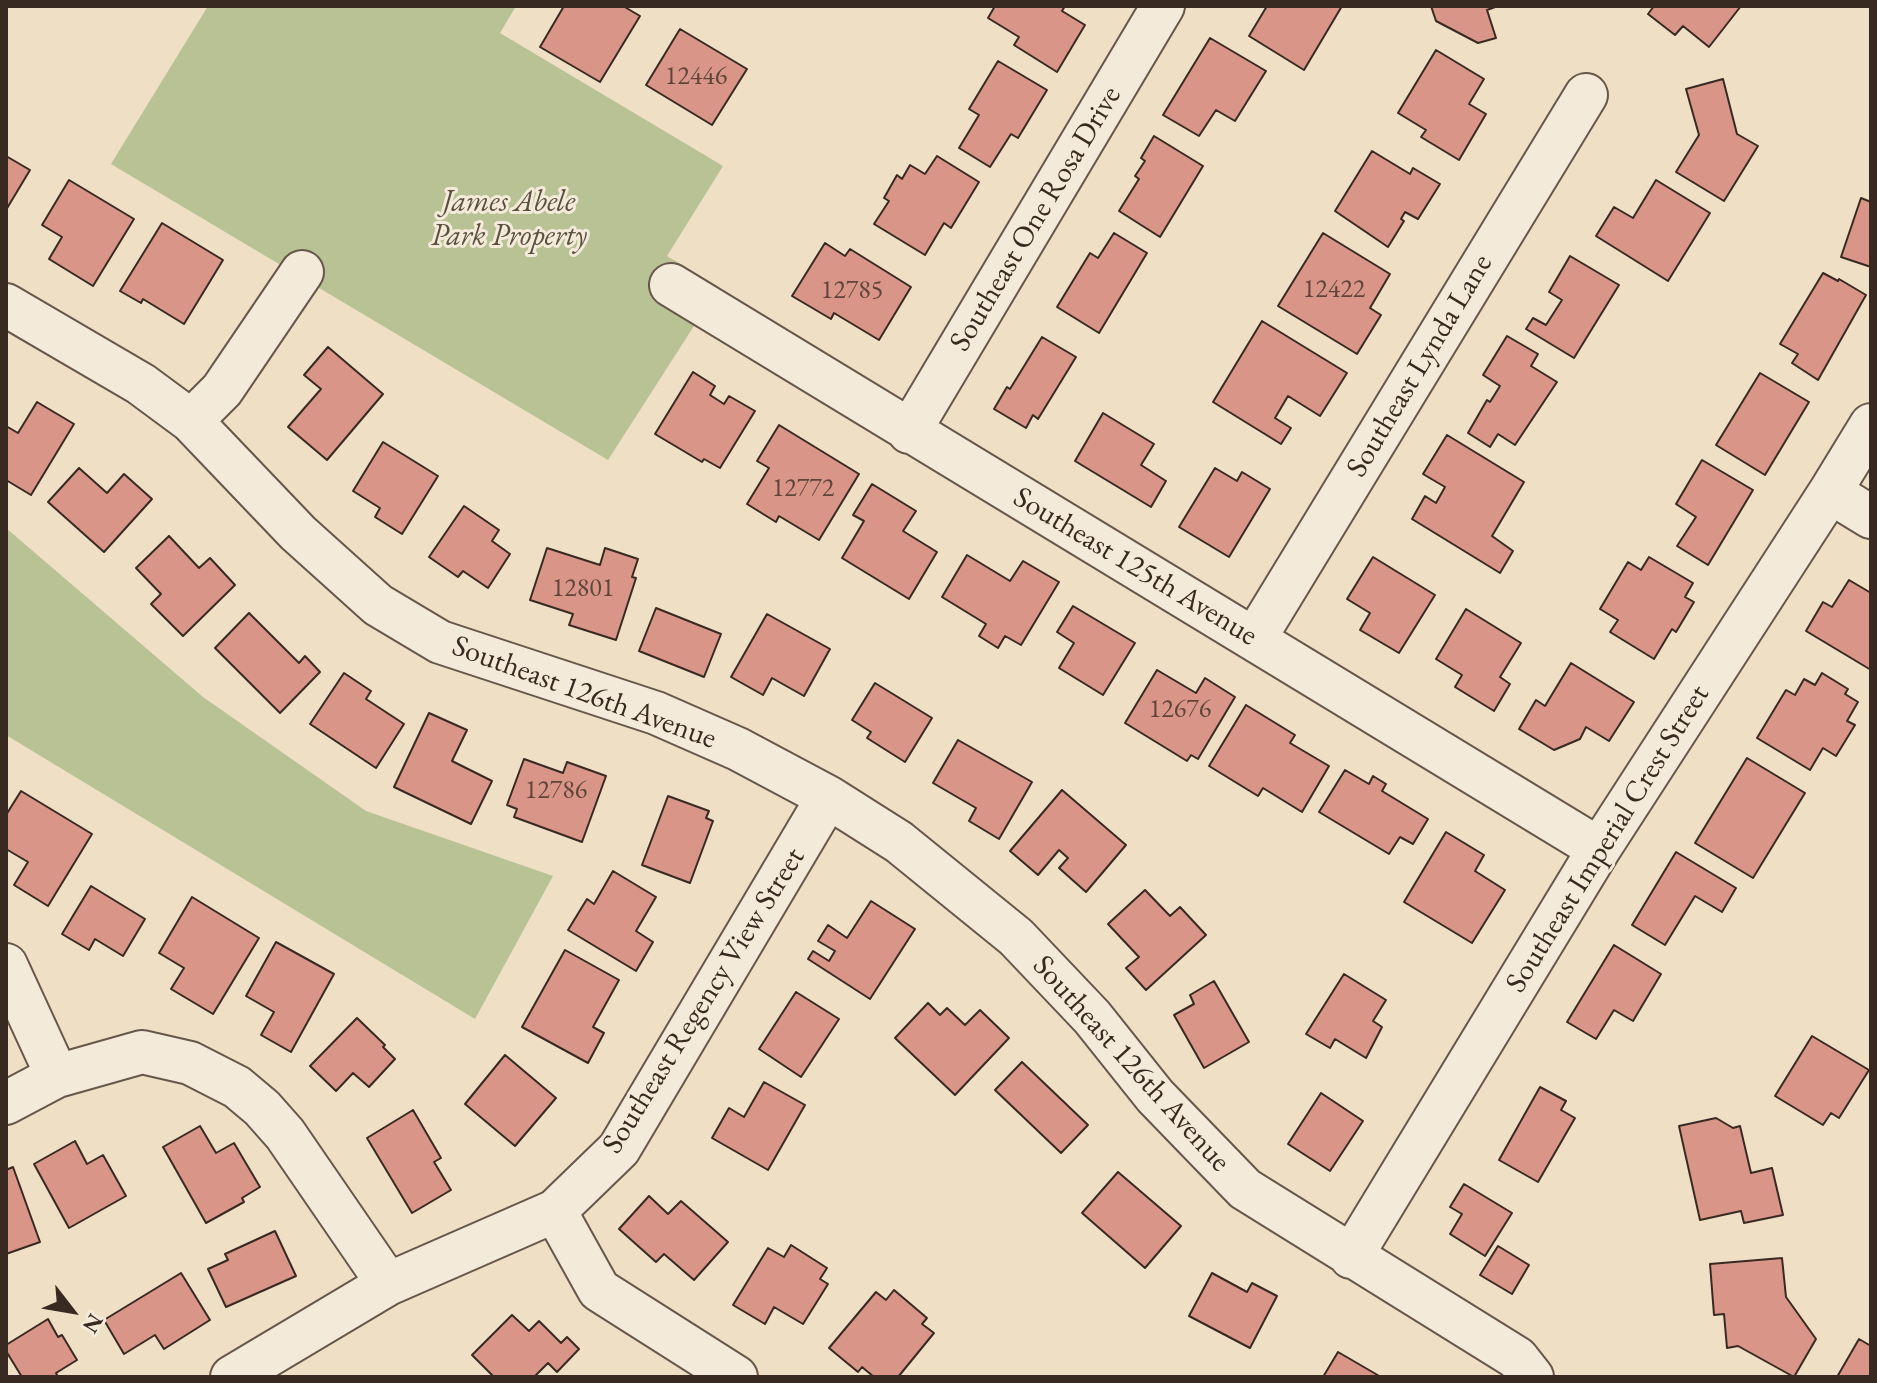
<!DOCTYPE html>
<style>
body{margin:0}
#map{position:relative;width:1877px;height:1383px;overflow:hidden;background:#eedfc5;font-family:"EB Garamond",serif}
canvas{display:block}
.frame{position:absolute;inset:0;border:8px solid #392a21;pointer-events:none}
.north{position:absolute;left:32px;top:1271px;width:80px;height:80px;-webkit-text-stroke:6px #f4ead9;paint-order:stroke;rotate:121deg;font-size:22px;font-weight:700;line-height:32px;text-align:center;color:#392a21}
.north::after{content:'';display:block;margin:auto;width:28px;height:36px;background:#392a21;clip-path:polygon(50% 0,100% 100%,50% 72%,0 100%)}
</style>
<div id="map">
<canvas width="1877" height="1383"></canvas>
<div class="frame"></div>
<div class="north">N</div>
</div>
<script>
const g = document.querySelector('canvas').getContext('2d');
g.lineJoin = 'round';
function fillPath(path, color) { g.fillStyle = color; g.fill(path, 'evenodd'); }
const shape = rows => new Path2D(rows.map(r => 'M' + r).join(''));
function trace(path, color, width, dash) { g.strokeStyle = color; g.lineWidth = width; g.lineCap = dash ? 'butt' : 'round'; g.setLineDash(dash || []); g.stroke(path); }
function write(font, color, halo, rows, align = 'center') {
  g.font = font + ' "EB Garamond",serif'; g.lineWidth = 6; g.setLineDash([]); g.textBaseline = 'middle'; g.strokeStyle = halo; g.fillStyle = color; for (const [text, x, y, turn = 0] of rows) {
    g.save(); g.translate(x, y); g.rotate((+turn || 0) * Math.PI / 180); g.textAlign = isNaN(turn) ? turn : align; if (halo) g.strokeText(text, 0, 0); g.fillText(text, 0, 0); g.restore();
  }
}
fillPath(shape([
 [208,6,516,6,500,33,723,166,667,256,719,287,608,460,111,164],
 [6,528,203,697,366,811,553,876,475,1019,6,735]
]), '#b8c295');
const building = shape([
 [564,6,623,6,640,16,600,82,540,47,564,6],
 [995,6,1065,6,1062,11,1085,25,1057,72,1014,45,1019,37,988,18,995,6],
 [1267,6,1342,6,1304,70,1249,36,1267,6],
 [1431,6,1498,6,1487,10,1496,38,1478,43,1436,21,1431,6],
 [1654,6,1741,6,1709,47,1683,26,1675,35,1648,14,1654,6],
 [680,29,747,69,712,125,646,85,680,29],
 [1210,38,1266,71,1235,121,1216,110,1199,136,1163,115,1210,38],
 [1436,50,1484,79,1469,104,1486,114,1459,160,1421,137,1426,130,1398,113,1436,50],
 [998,61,1047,90,1018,138,1011,134,990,167,959,148,979,115,969,109,998,61],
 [1723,79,1737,134,1758,146,1724,201,1676,172,1699,135,1686,89,1723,79],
 [1154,136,1203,166,1160,237,1119,211,1139,179,1135,176,1145,161,1141,158,1154,136],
 [1372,151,1410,174,1413,168,1440,184,1418,219,1405,212,1401,219,1404,221,1388,247,1335,211,1372,151],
 [6,156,30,170,6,210,6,156],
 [937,156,979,182,951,228,944,223,925,255,874,224,889,201,884,198,897,175,902,179,910,165,925,174,937,156],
 [69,180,134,219,93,286,49,259,62,237,42,225,69,180],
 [1656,180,1710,213,1668,281,1596,236,1614,207,1633,218,1656,180],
 [1861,198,1871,202,1871,267,1841,257,1861,198],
 [162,223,223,260,184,324,143,299,141,303,120,291,162,223],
 [1114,233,1147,253,1099,333,1057,307,1090,253,1098,258,1114,233],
 [1323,233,1390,274,1370,308,1381,315,1357,354,1278,306,1323,233],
 [825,243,845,256,850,249,911,287,879,340,834,313,831,319,792,296,825,243],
 [1570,256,1619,285,1574,358,1526,329,1533,318,1546,325,1562,300,1549,292,1570,256],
 [1823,273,1838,281,1839,279,1866,295,1818,380,1792,363,1798,354,1780,344,1823,273],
 [1262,321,1347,373,1320,416,1288,396,1275,418,1291,428,1281,444,1213,402,1262,321],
 [1507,336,1538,354,1531,366,1557,382,1515,445,1498,434,1490,447,1468,433,1487,400,1490,402,1500,386,1483,375,1507,336],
 [1042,337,1076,357,1038,419,1033,415,1026,428,994,409,1007,387,1010,389,1042,337],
 [328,347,383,394,327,460,288,427,321,389,304,375,328,347],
 [693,372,715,386,710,395,724,404,729,396,755,411,720,468,704,459,702,462,655,434,693,372],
 [1760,373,1809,402,1765,475,1716,445,1760,373],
 [37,402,74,424,31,495,6,480,6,426,18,433,37,402],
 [1103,413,1154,444,1141,465,1166,481,1151,507,1075,461,1103,413],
 [779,425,859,474,819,540,779,516,776,522,747,504,769,468,757,461,779,425],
 [1447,435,1524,482,1492,536,1513,551,1500,573,1412,519,1425,496,1436,503,1445,487,1423,474,1447,435],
 [383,442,438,476,402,534,375,517,380,508,353,491,383,442],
 [1702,460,1753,490,1708,565,1677,546,1696,517,1676,504,1702,460],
 [79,468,107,493,124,474,152,499,104,552,48,502,79,468],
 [1215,468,1237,481,1242,472,1270,489,1229,557,1179,527,1215,468],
 [872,484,916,511,903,531,937,552,909,599,842,558,864,521,853,515,872,484],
 [464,506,499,530,492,541,510,554,488,588,463,571,458,577,429,557,464,506],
 [169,536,199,568,210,558,235,585,183,636,151,604,161,594,136,568,169,536],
 [547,548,600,565,605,548,638,559,632,577,636,578,616,640,569,625,573,614,530,600,547,548],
 [967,555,1010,581,1023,561,1059,582,1021,645,1005,636,998,648,979,636,986,624,942,597,967,555],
 [1373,557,1435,595,1399,653,1360,630,1370,613,1347,599,1373,557],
 [1649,557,1693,583,1685,597,1694,602,1676,632,1672,629,1654,659,1610,632,1618,620,1600,609,1628,562,1641,570,1649,557],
 [1849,580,1871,593,1871,670,1806,631,1823,602,1832,607,1849,580],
 [1073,606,1135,643,1103,695,1059,668,1074,643,1057,632,1073,606],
 [656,608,721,634,704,677,639,651,656,608],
 [1466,609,1521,643,1500,677,1510,684,1494,711,1455,687,1462,675,1436,659,1466,609],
 [249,613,299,663,305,656,320,672,280,713,215,648,249,613],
 [767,614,830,649,804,696,772,678,763,695,731,677,767,614],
 [1571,663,1634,702,1609,741,1586,727,1580,739,1554,750,1519,729,1536,700,1545,706,1571,663],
 [1157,670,1196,693,1205,678,1235,697,1198,759,1191,755,1187,761,1125,723,1157,670],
 [344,673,371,691,366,699,404,724,376,768,310,724,344,673],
 [1822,673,1848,689,1845,694,1858,702,1847,721,1855,725,1836,756,1823,748,1810,770,1757,738,1786,690,1795,695,1804,679,1815,685,1822,673],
 [875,683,932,718,905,762,867,738,871,732,852,720,875,683],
 [1246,705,1295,735,1290,743,1329,766,1302,812,1263,788,1258,796,1209,766,1246,705],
 [429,713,467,730,452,761,492,781,471,824,394,787,429,713],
 [958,740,1032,782,999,839,969,821,976,808,933,783,958,740],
 [1747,758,1805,793,1753,878,1695,843,1747,758],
 [524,759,563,773,567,762,606,776,582,842,514,817,517,809,507,805,524,759],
 [1345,770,1369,784,1373,776,1386,784,1382,791,1428,819,1413,844,1400,837,1389,854,1319,812,1345,770],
 [1062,790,1126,845,1086,892,1059,868,1068,858,1059,850,1038,875,1010,851,1062,790],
 [21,791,92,834,48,906,14,885,28,862,6,849,6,815,21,791],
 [668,796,709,811,706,818,713,821,690,883,642,865,668,796],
 [1446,832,1484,855,1475,871,1505,890,1472,943,1404,902,1446,832],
 [1676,852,1736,888,1722,912,1695,896,1665,945,1632,925,1676,852],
 [613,871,656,897,636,931,653,942,636,971,568,930,587,899,594,904,613,871],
 [91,886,145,919,123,956,95,939,89,950,62,934,91,886],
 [1145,890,1170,916,1180,907,1206,935,1146,990,1126,968,1139,957,1108,924,1145,890],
 [192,897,259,938,213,1014,171,989,184,968,159,953,192,897],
 [871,901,915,929,870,999,808,959,813,951,829,961,835,951,818,941,828,925,847,938,871,901],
 [276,942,334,974,291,1052,261,1035,274,1012,246,996,276,942],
 [1614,945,1661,974,1633,1021,1614,1010,1596,1039,1567,1022,1614,945],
 [565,950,619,980,593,1027,604,1033,588,1063,522,1027,565,950],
 [1344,974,1386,1000,1373,1021,1382,1027,1366,1058,1335,1039,1330,1048,1306,1034,1344,974],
 [1214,981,1249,1042,1204,1068,1174,1015,1194,1004,1190,995,1214,981],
 [796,992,839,1019,801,1077,759,1049,796,992],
 [928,1003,940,1015,947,1008,965,1025,980,1010,1009,1038,955,1095,895,1038,928,1003],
 [357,1018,385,1045,383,1047,395,1059,369,1087,353,1073,336,1091,310,1066,357,1018],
 [1812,1036,1869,1070,1839,1118,1831,1113,1823,1125,1775,1096,1812,1036],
 [505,1055,556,1098,515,1146,465,1104,505,1055],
 [1022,1062,1088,1125,1061,1153,995,1090,1022,1062],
 [764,1082,805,1105,768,1170,712,1138,729,1108,744,1117,764,1082],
 [1540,1087,1566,1101,1561,1110,1575,1118,1538,1182,1499,1160,1540,1087],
 [1321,1093,1363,1121,1330,1171,1288,1144,1321,1093],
 [413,1110,441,1158,434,1162,451,1190,412,1213,367,1138,413,1110],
 [1716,1118,1733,1128,1740,1126,1751,1173,1772,1168,1783,1215,1744,1223,1741,1211,1700,1220,1679,1126,1716,1118],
 [200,1126,216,1153,234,1143,260,1187,242,1198,244,1202,206,1223,163,1147,200,1126],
 [75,1141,87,1164,103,1155,126,1196,69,1228,34,1164,75,1141],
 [13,1167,40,1242,6,1254,6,1170,13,1167],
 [1118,1172,1181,1226,1145,1268,1082,1213,1118,1172],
 [1464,1184,1512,1213,1485,1256,1450,1234,1462,1214,1450,1207,1464,1184],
 [649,1196,668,1214,681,1201,728,1242,694,1280,664,1254,656,1262,619,1229,649,1196],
 [275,1231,296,1276,226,1307,208,1269,228,1260,225,1254,275,1231],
 [791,1245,827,1268,820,1279,828,1284,803,1324,774,1307,765,1324,733,1305,768,1248,784,1257,791,1245],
 [1498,1246,1529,1265,1512,1294,1480,1275,1498,1246],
 [1782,1258,1786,1297,1816,1339,1794,1377,1738,1346,1727,1348,1724,1314,1714,1315,1710,1264,1782,1258],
 [181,1273,210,1320,164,1349,155,1335,124,1354,104,1320,181,1273],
 [1212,1273,1247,1292,1252,1283,1277,1296,1250,1348,1189,1316,1212,1273],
 [894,1290,927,1318,922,1324,934,1333,898,1377,874,1377,862,1367,858,1372,829,1348,876,1292,886,1300,894,1290],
 [512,1315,529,1331,539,1321,561,1343,567,1337,579,1349,557,1372,548,1363,534,1377,494,1377,472,1355,512,1315],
 [48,1319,58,1337,62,1335,77,1360,56,1373,58,1377,22,1377,6,1351,6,1345,48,1319],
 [1859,1339,1871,1346,1871,1377,1837,1377,1859,1339],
 [1338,1352,1381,1377,1323,1377,1338,1352]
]);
fillPath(building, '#d99688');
trace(building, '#392a21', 2);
const minor = shape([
 [671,285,1599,849],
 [6,305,141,384,191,421,298,533,378,605,440,642,656,713,738,749,828,797,899,842,1016,937,1092,1017,1155,1096,1245,1189,1517,1358,1532,1377],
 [191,421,222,390,302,272],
 [909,432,1163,6],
 [1830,492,1871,517],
 [1255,638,1586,95],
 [6,965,57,1076],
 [6,1103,57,1076,142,1052,190,1063,237,1087,262,1108,285,1134,388,1284],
 [555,1211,599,1290,736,1377],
 [1351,1257,1599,849,1830,492,1871,425],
 [232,1377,388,1284,555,1211,619,1149,828,797]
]);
trace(minor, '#66574a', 46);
trace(minor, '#f4ead9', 42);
write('26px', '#61453b', null, [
 ["12446",696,77],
 ["12422",1334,290],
 ["12785",852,291],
 ["12772",803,489],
 ["12801",583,589],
 ["12676",1180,710],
 ["12786",556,791]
]);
write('italic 30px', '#59503e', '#f4ead9', [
 ["James Abele",509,203],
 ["Park Property",509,237]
]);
write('30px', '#392a21', '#f4ead9', [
 ["Southeast One Rosa Drive",1036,219,-59],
 ["Southeast Lynda Lane",1420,366,-59],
 ["Southeast 125th Avenue",1135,567,31],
 ["Southeast 126th Avenue",584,693,20],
 ["Southeast Imperial Crest Street",1608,839,-58],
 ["Southeast Regency View Street",704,1001,-58],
 ["Southeast 126th Avenue",1131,1064,48]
]);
</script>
